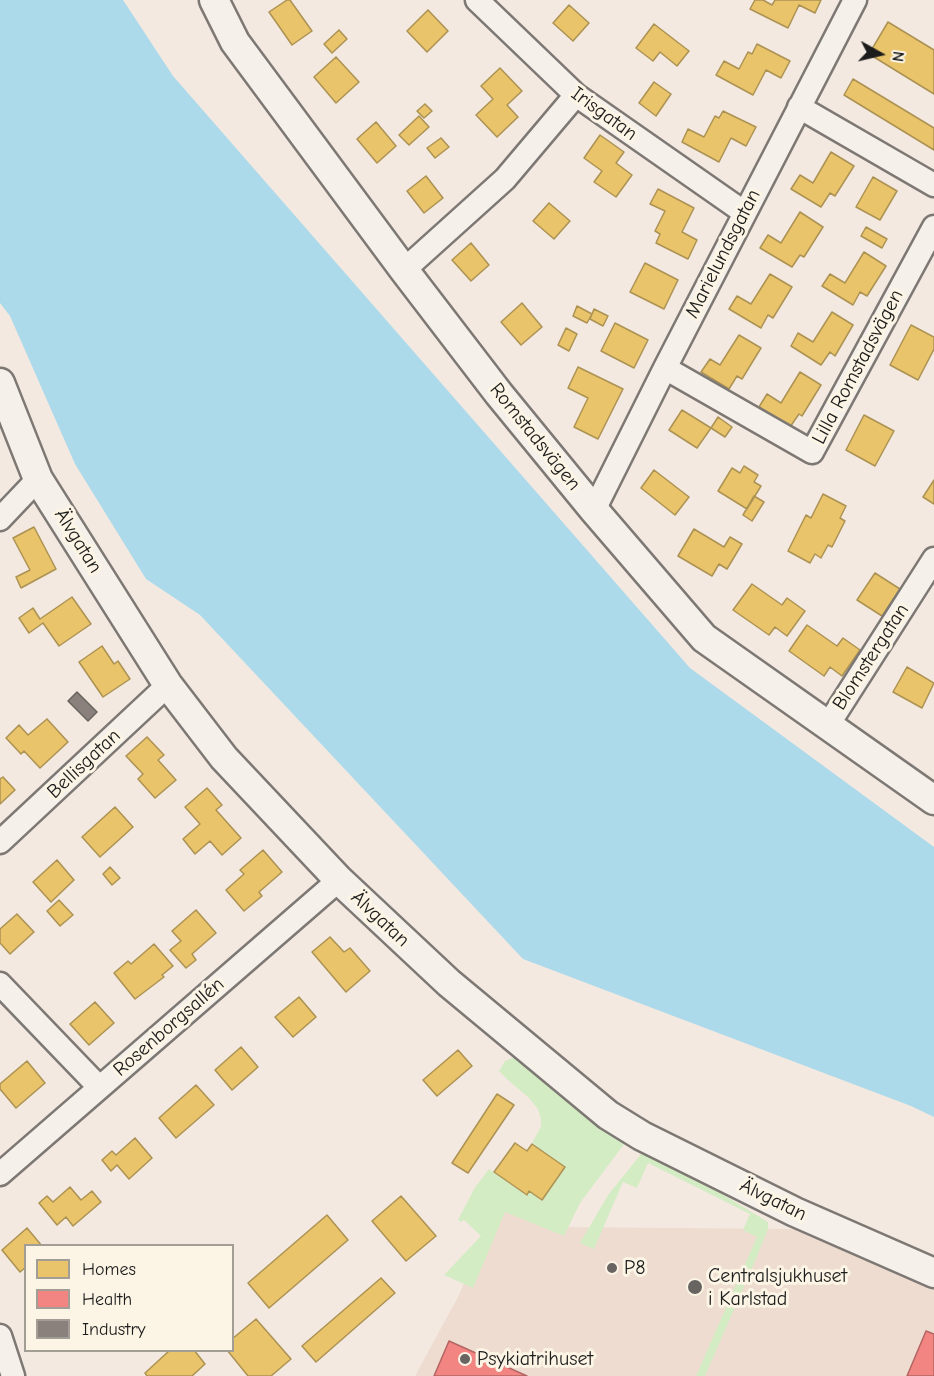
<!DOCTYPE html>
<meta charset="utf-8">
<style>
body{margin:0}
#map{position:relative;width:934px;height:1376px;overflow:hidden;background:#f3e9e0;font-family:"Comic Neue",sans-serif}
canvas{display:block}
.legend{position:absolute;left:24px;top:1244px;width:210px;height:108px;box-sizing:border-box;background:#fcf5e5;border:2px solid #a29e95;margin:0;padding:8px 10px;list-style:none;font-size:18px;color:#1c1c1c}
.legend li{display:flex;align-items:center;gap:12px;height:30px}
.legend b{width:30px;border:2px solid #a29e95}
.north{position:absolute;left:850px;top:24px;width:60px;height:60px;-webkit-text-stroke:4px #fcf5e5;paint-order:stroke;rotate:98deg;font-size:16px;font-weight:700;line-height:24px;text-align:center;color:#1c1c1c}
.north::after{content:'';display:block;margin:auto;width:21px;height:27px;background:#1c1c1c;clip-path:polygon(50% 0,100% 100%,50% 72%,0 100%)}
</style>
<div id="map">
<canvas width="934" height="1376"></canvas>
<ul class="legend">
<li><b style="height:16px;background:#e9c46a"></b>Homes</li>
<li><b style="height:16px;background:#f28482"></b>Health</li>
<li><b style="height:16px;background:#8a817c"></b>Industry</li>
</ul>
<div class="north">N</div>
</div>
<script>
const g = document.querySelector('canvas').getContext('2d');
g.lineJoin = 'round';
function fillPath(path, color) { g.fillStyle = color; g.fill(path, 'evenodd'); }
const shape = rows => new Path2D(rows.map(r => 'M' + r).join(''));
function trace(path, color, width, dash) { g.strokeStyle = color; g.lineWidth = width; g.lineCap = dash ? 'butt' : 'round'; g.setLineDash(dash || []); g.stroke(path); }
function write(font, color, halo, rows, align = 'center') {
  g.font = font + ' "Comic Neue",sans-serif'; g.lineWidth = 6; g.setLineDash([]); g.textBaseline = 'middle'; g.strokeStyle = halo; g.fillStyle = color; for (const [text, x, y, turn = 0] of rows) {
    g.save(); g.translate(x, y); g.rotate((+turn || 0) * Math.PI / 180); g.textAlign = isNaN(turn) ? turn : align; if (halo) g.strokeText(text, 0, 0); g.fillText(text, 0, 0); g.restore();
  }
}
fillPath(shape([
 [501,1201,556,1227,792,1229,934,1289,934,1376,415,1376,458,1297]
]), '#eddccf');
fillPath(shape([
 [515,1057,625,1143,580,1203,564,1236,505,1212,473,1288,444,1275,481,1236,464,1220,461,1222,458,1220,474,1189,489,1169,526,1195,529,1191,541,1200,565,1167,532,1143,541,1127,541,1119,538,1109,529,1098,508,1080,499,1071,505,1061],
 [642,1153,722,1194,768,1222,768,1229,750,1273,705,1376,696,1376,757,1237,743,1230,750,1214,648,1163,637,1188,623,1182,594,1249,580,1243,608,1195]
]), '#d4ecc4');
fillPath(shape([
 [0,0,123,0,173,76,690,668,934,847,934,1117,911,1106,523,959,200,615,146,579,75,464,10,316,0,303]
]), '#acdaeb');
const homes = shape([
 [287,0,290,0,312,31,292,45,269,12,287,0],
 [755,0,763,0,772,5,775,0,821,0,815,13,799,5,788,28,750,9,755,0],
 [569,5,589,23,573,41,553,23,569,5],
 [428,10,448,31,427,52,407,31,428,10],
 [888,22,934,50,934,94,869,54,888,22],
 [654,24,689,51,677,66,660,52,653,61,636,48,654,24],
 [339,30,347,39,332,53,324,44,339,30],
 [757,44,790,61,781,78,766,70,753,95,716,75,724,61,739,69,748,52,752,54,757,44],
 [336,57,359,82,336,103,314,77,336,57],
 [500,68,522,91,507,105,518,117,497,137,476,115,493,99,481,86,500,68],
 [853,79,934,128,934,150,844,95,853,79],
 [654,82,671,94,656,116,639,103,654,82],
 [425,104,432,111,424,118,417,111,425,104],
 [723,111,756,127,746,146,731,138,719,162,682,142,688,129,704,137,715,116,719,118,723,111],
 [419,116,429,127,409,145,399,135,419,116],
 [376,122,396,146,377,163,357,139,376,122],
 [600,135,624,152,616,163,632,175,616,197,594,182,602,171,584,158,600,135],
 [441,138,449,147,435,158,427,148,441,138],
 [831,152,854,166,835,196,830,193,821,207,791,189,800,175,813,183,831,152],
 [426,176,443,198,424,213,407,191,426,176],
 [873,177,897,191,880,220,856,207,873,177],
 [658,189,694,208,682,232,697,240,688,259,656,243,660,234,655,231,665,211,650,204,658,189],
 [549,203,570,221,554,239,533,221,549,203],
 [800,212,823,227,804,257,800,255,792,267,760,248,768,235,781,243,800,212],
 [866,227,887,239,882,248,861,236,866,227],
 [471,243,489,265,471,281,452,260,471,243],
 [864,252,886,266,867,296,860,292,853,305,822,286,830,274,845,283,864,252],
 [645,263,678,280,664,309,630,292,645,263],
 [770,274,792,287,773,318,768,315,761,328,729,309,737,296,751,304,770,274],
 [522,303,542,327,521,345,501,322,522,303],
 [577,306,592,314,587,323,573,316,577,306],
 [594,309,608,316,603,326,590,319,594,309],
 [832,312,853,325,835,356,830,352,821,365,791,346,798,333,813,342,832,312],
 [615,323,648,340,634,368,601,351,615,323],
 [911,325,934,337,934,349,918,380,890,365,911,325],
 [566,328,577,334,569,351,558,345,566,328],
 [739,335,761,348,742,379,737,376,729,389,701,372,710,359,720,365,739,335],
 [578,367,623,389,598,439,574,427,588,398,568,388,578,367],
 [800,372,821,385,802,416,799,414,790,427,759,407,767,394,781,403,800,372],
 [682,410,711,428,697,448,669,430,682,410],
 [864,415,894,431,875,466,846,450,864,415],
 [718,417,732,427,725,437,711,428,718,417],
 [744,466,758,475,754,482,761,486,747,509,718,491,732,468,740,473,744,466],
 [654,470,689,497,675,515,641,488,654,470],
 [934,480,934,504,923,497,934,480],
 [823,494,846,506,840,518,845,521,832,547,828,545,821,558,815,554,810,563,788,551,806,515,811,518,823,494],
 [754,496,764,502,752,521,743,515,754,496],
 [34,527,56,569,21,588,16,577,30,570,13,538,34,527],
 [694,529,724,547,730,537,742,544,727,569,719,564,712,576,678,556,694,529],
 [875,573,900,589,882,616,857,600,875,573],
 [752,584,782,605,787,598,805,611,787,636,775,627,769,635,733,610,752,584],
 [72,597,91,624,59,646,43,623,29,633,19,618,33,608,40,619,72,597],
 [807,625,837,646,843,638,860,650,842,676,830,667,824,676,789,651,807,625],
 [102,646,114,664,118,661,130,679,103,697,79,662,102,646],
 [907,667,934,683,922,708,893,692,907,667],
 [47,719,68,742,40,768,24,751,21,754,6,738,19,725,28,735,47,719],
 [147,737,164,755,158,760,176,780,155,798,138,779,143,774,126,756,147,737],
 [3,777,15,790,0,804,0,779,3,777],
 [207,788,222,805,216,810,241,838,222,855,210,841,195,854,183,839,200,824,185,807,207,788],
 [115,807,133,827,100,857,82,837,115,807],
 [263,850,282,872,259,892,262,896,244,911,226,890,244,874,240,870,263,850],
 [57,860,74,880,51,902,33,882,57,860],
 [110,867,120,878,112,885,103,874,110,867],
 [59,900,73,915,60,926,47,911,59,900],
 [196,910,216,933,192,954,196,960,186,968,170,950,181,941,172,931,196,910],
 [17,914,34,932,10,954,0,943,0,929,17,914],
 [330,937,344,952,350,948,370,971,346,992,312,952,330,937],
 [154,944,173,966,162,975,164,977,135,999,114,973,128,961,131,964,154,944],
 [299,997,316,1017,293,1037,275,1017,299,997],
 [95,1002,114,1023,89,1045,70,1024,95,1002],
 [241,1047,258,1067,232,1090,215,1070,241,1047],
 [458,1050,472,1066,437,1096,423,1080,458,1050],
 [27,1061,45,1083,16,1108,0,1089,0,1084,27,1061],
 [196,1085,214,1105,176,1138,159,1118,196,1085],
 [497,1094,514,1105,468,1173,452,1163,497,1094],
 [135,1138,152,1158,129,1179,117,1165,111,1171,102,1160,112,1151,116,1155,135,1138],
 [515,1143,527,1151,532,1144,565,1167,542,1200,529,1191,527,1195,494,1172,515,1143],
 [70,1187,81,1200,92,1191,101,1202,73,1226,66,1217,57,1225,39,1203,47,1196,53,1202,70,1187],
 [401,1196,436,1236,406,1261,372,1221,401,1196],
 [327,1215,348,1240,269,1308,248,1283,327,1215],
 [27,1228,42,1246,26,1246,26,1267,20,1272,2,1250,27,1228],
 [381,1278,395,1293,316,1362,302,1346,381,1278],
 [256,1319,291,1359,271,1376,248,1376,227,1350,232,1350,232,1339,256,1319],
 [170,1350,194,1350,205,1364,192,1376,147,1376,145,1373,170,1350]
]);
fillPath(homes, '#e9c46a');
trace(homes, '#ac9253', 1.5);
const health = shape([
 [926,1331,934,1334,934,1376,907,1376,926,1331],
 [449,1341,527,1376,434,1376,449,1341]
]);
fillPath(health, '#f28482');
trace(health, '#b26563', 1.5);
const industry = shape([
 [77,692,97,712,88,721,68,701,77,692]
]);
fillPath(industry, '#8a817c');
trace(industry, '#69635f', 1.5);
const minor = shape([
 [477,0,576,95,745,213],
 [799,107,934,185],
 [404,270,505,179,576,95],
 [665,368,812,452,934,227],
 [594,510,665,368,855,0],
 [0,519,38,479],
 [828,725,934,559],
 [0,842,168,685],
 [0,984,99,1087],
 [0,1174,339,880],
 [0,1336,13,1376]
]);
const tertiary = shape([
 [214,0,235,42,404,270,499,394,594,510,704,638,934,800],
 [0,383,38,479,168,685,224,758,339,880,449,983,608,1115,642,1136,795,1212,934,1273]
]);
trace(minor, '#7d7874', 27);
trace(tertiary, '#7d7874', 33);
trace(minor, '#f5f1ea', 22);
trace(tertiary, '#f5f1ea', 28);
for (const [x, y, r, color] of [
 [612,1268,6,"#676461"],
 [695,1287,8,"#676461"],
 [465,1359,6,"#676461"]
]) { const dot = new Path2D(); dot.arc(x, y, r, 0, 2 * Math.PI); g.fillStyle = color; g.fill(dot); trace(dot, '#fcf5e5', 2); }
write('20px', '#1c1c1c', '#fcf5e5', [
 ["Irisgatan",604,114,36],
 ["Marielundsgatan",723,254,-63],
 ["Lilla Romstadsvägen",858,367,-62],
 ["Romstadsvägen",535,437,51],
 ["Älvgatan",78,541,58],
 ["Blomstergatan",871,657,-57],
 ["Bellisgatan",84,764,-43],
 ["Älvgatan",380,919,43],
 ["Rosenborgsallén",169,1027,-41],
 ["Älvgatan",773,1200,26]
]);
write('20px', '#1c1c1c', '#fcf5e5', [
 ["P8",624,1268],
 ["Centralsjukhuset",708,1276],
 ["i Karlstad",708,1299],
 ["Psykiatrihuset",477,1359]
], 'left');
</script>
